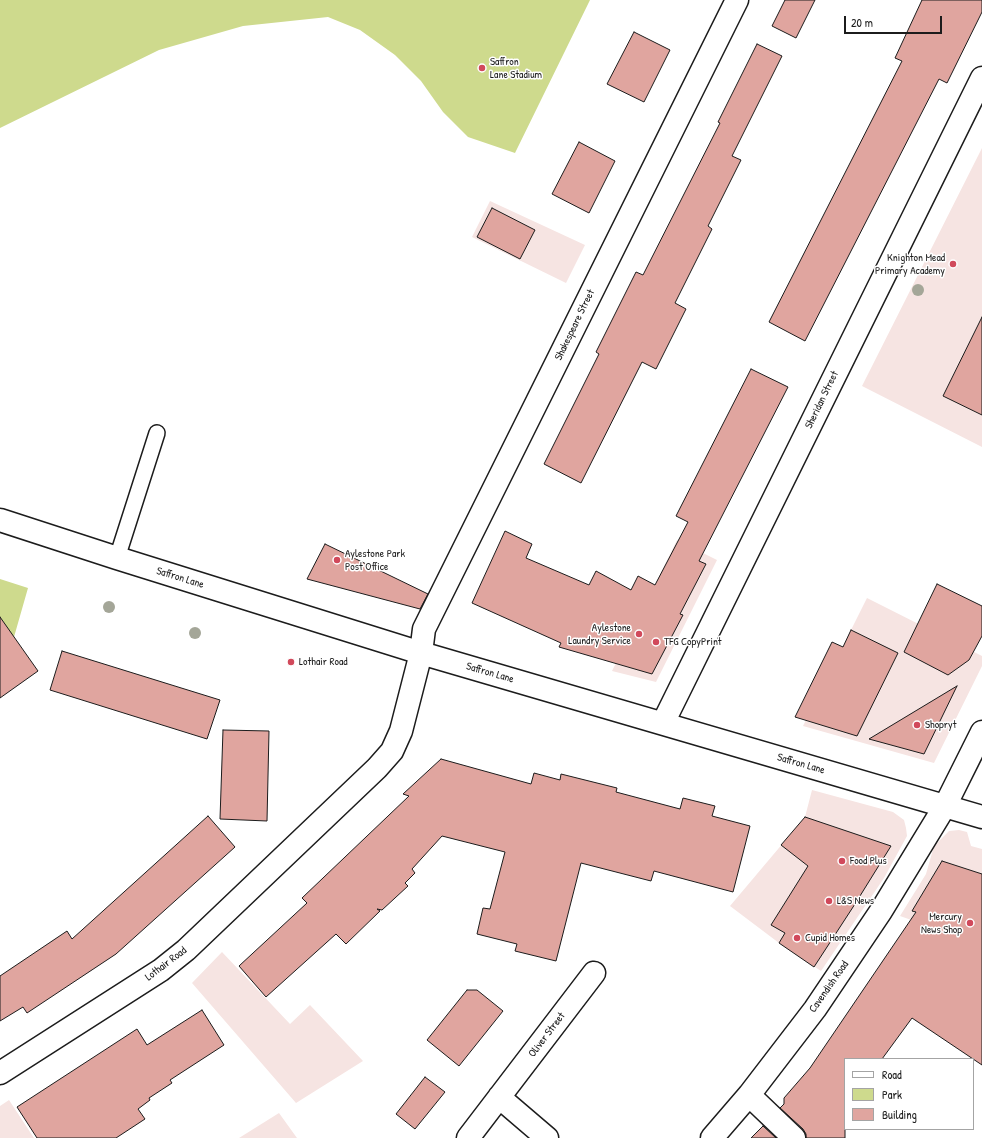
<!DOCTYPE html>
<style>
body{margin:0}
#map{position:relative;width:982px;height:1138px;overflow:hidden;background:#fff;font-family:"Patrick Hand",sans-serif}
canvas{display:block}
.legend{position:absolute;left:844px;top:1058px;width:130px;height:72px;box-sizing:border-box;background:#fff;border:1px solid #a4a4a4;margin:0;padding:5px 7px;list-style:none;font-size:12px;color:#1c1c1c}
.legend li{display:flex;align-items:center;gap:8px;height:20px}
.legend b{width:20px;border:1px solid #a4a4a4}
.scale{position:absolute;left:844px;top:16px;width:98px;height:18px;box-sizing:border-box;border:2px solid #1c1c1c;border-top:0;padding-left:5px;font-size:12px;line-height:14px;white-space:nowrap;color:#1c1c1c;-webkit-text-stroke:3px #fff;paint-order:stroke}
</style>
<div id="map">
<canvas width="982" height="1138"></canvas>
<ul class="legend">
<li><b style="height:5px;background:#fff"></b>Road</li>
<li><b style="height:11px;background:#ceda8d"></b>Park</li>
<li><b style="height:11px;background:#e0a59f"></b>Building</li>
</ul>
<div class="scale">20 m</div>
</div>
<script>
const g = document.querySelector('canvas').getContext('2d');
g.lineJoin = 'round';
function fillPath(path, color) { g.fillStyle = color; g.fill(path, 'evenodd'); }
const shape = rows => new Path2D(rows.map(r => 'M' + r).join(''));
function trace(path, color, width, dash) { g.strokeStyle = color; g.lineWidth = width; g.lineCap = dash ? 'butt' : 'round'; g.setLineDash(dash || []); g.stroke(path); }
function write(font, color, halo, rows, align = 'center') {
  g.font = font + ' "Patrick Hand",sans-serif'; g.lineWidth = 3; g.setLineDash([]); g.textBaseline = 'middle'; g.strokeStyle = halo; g.fillStyle = color; for (const [text, x, y, turn = 0] of rows) {
    g.save(); g.translate(x, y); g.rotate((+turn || 0) * Math.PI / 180); g.textAlign = isNaN(turn) ? turn : align; if (halo) g.strokeText(text, 0, 0); g.fillText(text, 0, 0); g.restore();
  }
}
fillPath(shape([
 [982,148,982,447,862,386],
 [490,201,585,245,566,283,472,237],
 [677,540,717,560,656,682,612,671],
 [867,598,982,656,982,666,934,763,803,726],
 [812,790,893,812,904,820,906,828,907,836,884,878,821,971,779,943,730,906,805,817],
 [959,830,967,832,971,846,982,849,982,970,954,935,900,916,926,874,934,846,949,831],
 [222,952,290,1024,310,1005,363,1061,296,1103,192,983],
 [9,1100,34,1138,0,1138,0,1106],
 [279,1113,297,1138,239,1138]
]), '#f6e4e2');
fillPath(shape([
 [0,0,590,0,515,153,468,137,443,112,421,81,395,55,360,30,328,17,243,26,159,50,0,128],
 [0,579,28,588,14,637,0,647]
]), '#ceda8d');
const building = shape([
 [785,0,815,0,796,38,772,26,785,0],
 [922,0,982,0,982,12,947,83,939,79,805,341,769,322,902,61,895,58,922,0],
 [634,32,670,50,644,102,607,84,634,32],
 [757,44,782,56,732,156,741,160,708,226,712,229,675,303,686,309,656,369,642,362,581,483,544,464,599,354,596,352,636,272,643,275,720,123,718,122,757,44],
 [579,142,615,161,589,213,552,194,579,142],
 [492,208,535,230,520,259,477,237,492,208],
 [982,317,982,415,943,396,982,317],
 [751,369,788,387,699,561,706,564,680,614,683,615,652,674,559,647,561,643,472,603,505,531,532,544,526,558,589,585,596,571,631,590,638,576,655,585,688,522,676,516,751,369],
 [325,544,428,594,420,609,307,579,325,544],
 [937,584,982,606,982,636,969,660,948,675,904,652,937,584],
 [0,617,38,671,0,698,0,617],
 [851,630,898,653,857,736,795,717,832,642,843,647,851,630],
 [62,651,220,700,207,739,50,690,62,651],
 [957,686,924,754,869,739,957,686],
 [223,730,269,731,267,821,220,819,223,730],
 [441,759,531,784,534,773,560,780,561,774,617,788,616,792,680,809,683,798,715,806,712,816,750,826,733,892,654,871,651,881,581,863,556,961,515,951,517,944,477,934,483,908,490,909,505,852,442,836,412,869,415,873,405,883,408,886,382,910,377,909,380,911,346,944,336,934,266,997,239,966,307,903,302,898,409,796,403,794,441,759],
 [208,816,235,847,116,954,27,1013,23,1007,0,1021,0,976,67,931,72,939,208,816],
 [805,817,891,846,855,904,814,967,779,943,785,933,771,925,808,866,781,845,805,817],
 [942,861,982,874,982,1065,912,1018,882,1059,845,1059,845,1138,806,1138,806,1134,803,1129,780,1108,784,1104,784,1098,810,1068,916,912,912,911,942,861],
 [467,990,477,990,503,1011,459,1066,427,1040,467,990],
 [202,1010,224,1045,170,1080,172,1083,149,1098,150,1100,138,1109,145,1119,116,1138,37,1138,17,1107,137,1029,147,1045,202,1010],
 [425,1077,445,1092,415,1129,396,1114,425,1077],
 [763,1126,776,1138,751,1138,763,1126]
]);
fillPath(building, '#e0a59f');
trace(building, '#1c1c1c', 1);
const lane = shape([
 [117,558,157,433]
]);
const street = shape([
 [663,723,982,78],
 [0,1073,161,970,186,950,377,768,392,751,401,731,421,653,424,629,737,0],
 [749,1095,794,1138],
 [499,1097,547,1138],
 [468,1138,594,973],
 [712,1138,749,1095,815,1009,881,911,945,806,982,732]
]);
const secondary = shape([
 [0,520,117,558,421,653,982,817]
]);
trace(lane, '#1c1c1c', 18);
trace(street, '#1c1c1c', 25);
trace(secondary, '#1c1c1c', 25);
trace(lane, '#fff', 15);
trace(street, '#fff', 22);
trace(secondary, '#fff', 22);
g.fillStyle = '#a4a698';
for (const [x, y] of [
 [918,290],
 [109,607],
 [195,633]
]) { g.beginPath(); g.arc(x, y, 6, 0, 2 * Math.PI); g.fill(); }
for (const [x, y, r, color] of [
 [482,68,4,"#d1495b"],
 [953,264,4,"#d1495b"],
 [337,560,4,"#d1495b"],
 [639,634,4,"#d1495b"],
 [656,642,4,"#d1495b"],
 [291,662,4,"#d1495b"],
 [917,725,4,"#d1495b"],
 [842,861,4,"#d1495b"],
 [829,901,4,"#d1495b"],
 [970,923,4,"#d1495b"],
 [797,938,4,"#d1495b"]
]) { const dot = new Path2D(); dot.arc(x, y, r, 0, 2 * Math.PI); g.fillStyle = color; g.fill(dot); trace(dot, '#fff', 1.5); }
write('11px', '#1c1c1c', '#fff', [
 ["Saffron",490,62],
 ["Lane Stadium",490,75],
 ["Knighton Mead",945,258,"right"],
 ["Primary Academy",945,271,"right"],
 ["Aylestone Park",345,554],
 ["Post Office",345,567],
 ["Aylestone",631,628,"right"],
 ["Laundry Service",631,641,"right"],
 ["TFG CopyPrint",664,642],
 ["Lothair Road",299,662],
 ["Shopryt",925,725],
 ["Food Plus",850,861],
 ["L&S News",837,901],
 ["Mercury",962,917,"right"],
 ["News Shop",962,930,"right"],
 ["Cupid Homes",805,938]
], 'left');
write('11px', '#1c1c1c', '#fff', [
 ["Shakespeare Street",575,325,-64],
 ["Sheridan Street",822,400,-64],
 ["Saffron Lane",180,578,17],
 ["Saffron Lane",490,673,16],
 ["Saffron Lane",801,764,16],
 ["Lothair Road",166,964,-37],
 ["Cavendish Road",829,987,-55],
 ["Oliver Street",547,1035,-53]
]);
</script>
